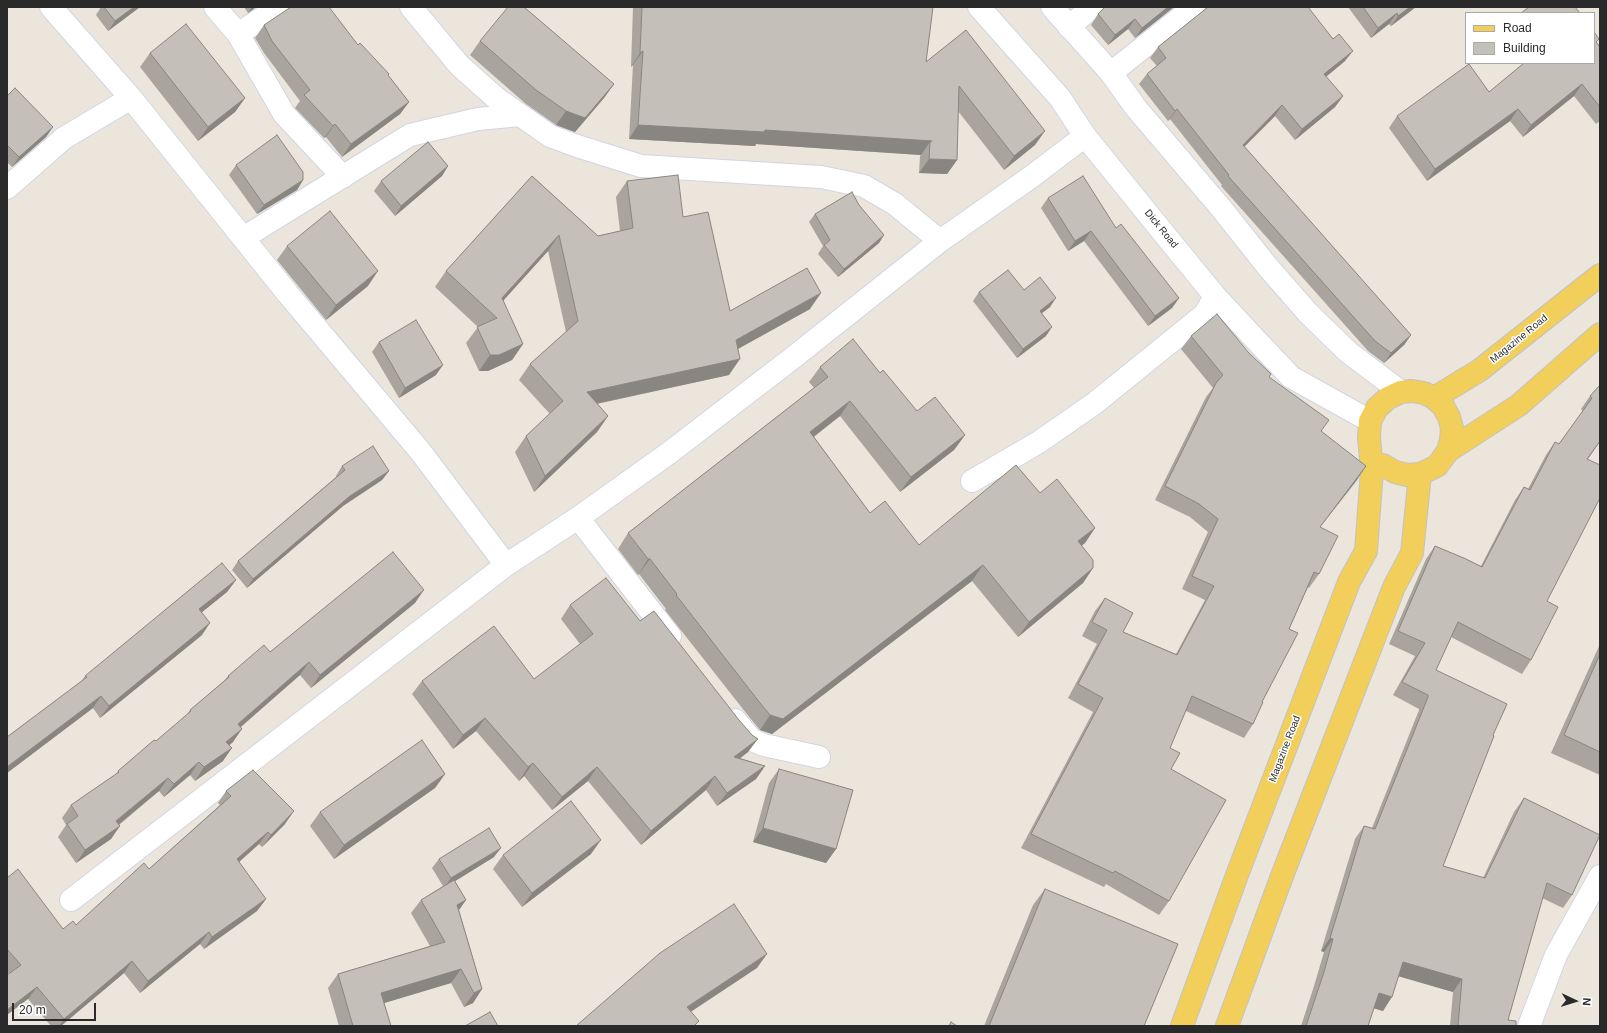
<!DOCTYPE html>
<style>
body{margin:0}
#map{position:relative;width:1607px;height:1033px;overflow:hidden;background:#ece5dc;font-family:Arial,sans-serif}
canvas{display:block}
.frame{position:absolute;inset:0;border:8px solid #2a2a2a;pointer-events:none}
.legend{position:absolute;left:1465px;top:12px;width:130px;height:52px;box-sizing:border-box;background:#fff;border:1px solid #aaa;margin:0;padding:5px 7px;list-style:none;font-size:12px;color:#2a2a2a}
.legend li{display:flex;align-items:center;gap:8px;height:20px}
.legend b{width:20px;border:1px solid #aaa}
.north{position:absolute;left:1555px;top:981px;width:40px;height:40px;-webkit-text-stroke:3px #fff;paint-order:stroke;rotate:94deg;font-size:11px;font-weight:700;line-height:16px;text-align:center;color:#2a2a2a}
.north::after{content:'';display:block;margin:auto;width:14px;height:18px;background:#2a2a2a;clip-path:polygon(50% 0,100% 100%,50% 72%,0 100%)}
.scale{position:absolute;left:12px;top:1003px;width:84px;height:18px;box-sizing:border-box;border:2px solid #2a2a2a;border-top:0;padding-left:5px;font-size:12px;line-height:14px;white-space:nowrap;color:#2a2a2a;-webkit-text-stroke:3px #fff;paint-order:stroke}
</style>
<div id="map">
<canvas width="1607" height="1033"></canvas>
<div class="frame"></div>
<ul class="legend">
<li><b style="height:5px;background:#f2ce5b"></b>Road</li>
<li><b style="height:11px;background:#c4bfb8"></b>Building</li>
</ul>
<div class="north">N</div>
<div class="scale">20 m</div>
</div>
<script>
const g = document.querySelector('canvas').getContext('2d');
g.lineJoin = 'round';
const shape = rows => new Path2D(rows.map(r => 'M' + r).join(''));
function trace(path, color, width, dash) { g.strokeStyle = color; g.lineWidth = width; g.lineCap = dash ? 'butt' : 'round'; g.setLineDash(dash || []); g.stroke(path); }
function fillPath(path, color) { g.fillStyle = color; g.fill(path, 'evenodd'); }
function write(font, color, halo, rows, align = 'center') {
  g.font = font + ' Arial,sans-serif'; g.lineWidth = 3; g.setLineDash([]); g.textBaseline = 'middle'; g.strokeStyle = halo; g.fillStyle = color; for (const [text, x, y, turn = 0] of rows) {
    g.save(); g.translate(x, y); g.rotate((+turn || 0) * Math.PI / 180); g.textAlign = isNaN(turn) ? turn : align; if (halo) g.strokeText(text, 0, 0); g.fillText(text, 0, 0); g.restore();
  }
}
const street = shape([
 [51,7,131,98,288,294,420,451,506,565],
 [215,7,238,34,284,114,343,177],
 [411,7,459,65,496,98,550,136,577,146,641,166,821,177,864,186,895,204,940,241],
 [1069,27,1092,7],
 [238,34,279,7],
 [1111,73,1194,7],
 [7,188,64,138,131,98],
 [243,238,410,135,478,119,520,115],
 [972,481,1039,442,1095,403,1205,314,1215,296],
 [578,518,670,636],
 [735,720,752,740,764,745,819,757],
 [71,900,506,565,578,518,669,453,790,360,940,241,1031,177,1085,136],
 [1529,1026,1556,955,1600,876]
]);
const secondary = shape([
 [979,7,1060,98,1085,136,1161,230,1215,296,1256,340,1291,377,1370,421],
 [1052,7,1111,73,1136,108,1221,208,1267,266,1308,313,1348,352,1401,392]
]);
const primary = shape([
 [1412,391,1424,393,1434,398,1443,406,1449,417,1452,428,1451,440,1448,451,1437,466,1420,474,1407,475,1395,472,1383,465,1372,470,1369,438,1370,421,1377,408,1388,398,1401,392,1412,391],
 [1434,398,1480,370,1600,275],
 [1448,451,1519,405,1600,334],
 [1182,1026,1237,875,1349,582,1366,551,1372,470],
 [1227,1026,1282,876,1394,587,1412,553,1420,474]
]);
trace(street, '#d1d5e3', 24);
trace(secondary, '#d1d5e3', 24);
trace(primary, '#c3c3c3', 24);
trace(street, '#fff', 22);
trace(secondary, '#fff', 22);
trace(primary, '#f2ce5b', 22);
fillPath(shape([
 [101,7,140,7,108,31,96,15],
 [244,7,256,7,248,13],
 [633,7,933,7,926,62,966,30,1035,145,1004,170,958,111,957,160,947,174,919,173,920,156,921,155,756,144,755,146,629,139,633,65,631,67],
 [1104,7,1174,7,1135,38,1128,29,1108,45,1091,25,1098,14,1104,8],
 [1206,7,1308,7,1345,61,1326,77,1343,96,1335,107,1295,140,1275,116,1244,147,1411,335,1404,345,1384,363,1368,351,1221,186,1222,185,1170,119,1168,121,1139,84,1147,74,1157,66,1150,58,1158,47,1206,9],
 [1348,7,1416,7,1391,26,1389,24,1371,38],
 [264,25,358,45,388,75,409,102,400,114,342,157,326,137,324,138,295,108,300,101,264,53,255,38],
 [480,41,614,84,604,98,575,132,556,125,526,104,470,55],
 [1597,43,1600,47,1600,121,1596,124,1574,96,1523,137,1510,121,1427,181,1389,128,1397,116,1489,92],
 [150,53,245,98,235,112,198,141,140,67],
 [7,96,53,127,46,137,12,167,7,162],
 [236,165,303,180,297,190,257,214,229,175],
 [448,166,442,176,395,216,374,191,381,181],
 [532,176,598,236,620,231,616,197,627,181,683,217,730,311,810,309,738,349,729,375,597,404,608,416,597,432,534,492,515,452,526,436,550,414,519,380,530,364,566,332,548,251,503,301,523,344,512,360,488,371,479,371,466,343,478,327,435,287,446,271],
 [1048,198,1116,228,1179,298,1172,308,1148,326,1084,241,1068,251,1041,208],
 [815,214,884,235,879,243,838,277,818,254,823,246,809,222],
 [287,246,368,286,326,320,277,260],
 [1024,290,1050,307,1042,313,1046,336,1017,358,973,301,979,292],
 [1191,336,1269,377,1321,431,1357,480,1320,527,1319,574,1309,588,1308,587,1289,629,1253,724,1244,738,1186,711,1170,748,1171,769,1169,901,1159,915,1106,884,1104,887,1021,848,1093,712,1068,698,1097,644,1082,636,1095,611,1105,598,1123,632,1176,654,1205,600,1182,589,1208,532,1190,517,1155,500,1206,397,1213,388,1181,349],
 [379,342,436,375,399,398,372,352],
 [820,367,880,373,917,411,965,435,954,450,900,492,840,416,814,437,870,513,919,545,1040,493,1095,528,1085,543,1082,545,1093,568,1083,583,1018,637,972,581,772,734,760,730,750,718,665,610,666,609,639,574,638,575,618,549,628,533,814,388,809,382],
 [1600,385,1600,442,1588,459,1547,601,1531,660,1522,674,1451,637,1436,670,1493,735,1443,866,1483,878,1514,812,1524,798,1572,895,1563,908,1542,898,1508,1020,1516,1026,1450,1026,1453,992,1399,976,1383,1011,1374,1008,1368,1026,1301,1026,1314,986,1324,952,1321,951,1355,839,1364,826,1372,828,1419,710,1419,709,1393,695,1415,656,1389,644,1426,559,1435,546,1481,566,1515,500,1524,487,1528,489,1546,455,1555,442,1559,444,1583,411,1581,409,1590,396],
 [342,466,389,471,382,480,343,506,247,588,232,570,238,561,336,477,336,476],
 [236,580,227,592,202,612,202,635,100,718,93,708,7,773,7,737,81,682,85,676],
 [415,603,311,688,300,675,241,727,233,742,229,745,223,761,195,781,190,775,164,797,159,791,119,825,111,839,76,863,58,837,66,825,62,818,71,805,116,774,118,771,156,741,186,716,190,710,224,681,228,676,270,652],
 [570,605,640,621,748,752,740,758,765,766,756,779,717,806,706,790,641,845,588,781,552,810,524,776,519,781,476,731,453,749,412,694,422,681,534,679,580,644,561,619],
 [1600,644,1600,775,1551,753],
 [779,769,836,849,826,863,753,842,769,783],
 [445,774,435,788,334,859,310,826,320,812],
 [226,791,285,824,262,847,259,844,239,862,266,899,257,911,204,949,200,944,140,993,124,973,61,1026,51,1026,28,999,7,971,7,878,63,929,76,925,149,869,220,805,218,803],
 [591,854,522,907,493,869,503,855],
 [494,857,455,881,466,900,459,910,482,989,473,1003,464,1007,451,983,384,1003,391,1026,339,1026,328,988,338,974,430,946,411,913,421,900,443,886,432,868,439,859],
 [1045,889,1144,1026,984,1026,1033,905]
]), '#a9a49e');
fillPath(shape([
 [134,7,140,7,108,31,115,21],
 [252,7,256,7,248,13],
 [1168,7,1174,7,1135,38,1142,28],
 [1410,7,1416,7,1391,26,1398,16],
 [1397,13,1389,24,1371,38,1378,28],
 [1135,19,1128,29,1108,45,1115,35],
 [643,51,633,65,631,67,640,53],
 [1353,51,1345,61,1317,84,1324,74],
 [614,84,604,98,575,132,556,125,566,111],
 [1582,84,1574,96,1523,137,1531,125],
 [1343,96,1335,107,1295,140,1302,129],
 [245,98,235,112,198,141,208,127],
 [409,102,400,114,342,157,351,144],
 [1282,105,1275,116,1235,156,1243,145],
 [1177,109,1170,119,1168,121,1175,111],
 [1518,109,1510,121,1427,181,1435,169],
 [335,124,326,137,324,138,333,126],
 [638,125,765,130,932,141,930,142,921,155,756,144,755,146,629,139],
 [53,127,46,137,12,167,19,157],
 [1045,131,1035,145,1004,170,1014,156],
 [929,159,957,160,947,174,919,173],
 [448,166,442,176,395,216,401,206],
 [303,180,297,190,257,214,264,205],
 [1091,231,1084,241,1068,251,1075,241],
 [559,235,548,251,491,314,502,298],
 [884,235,879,243,838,277,844,269],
 [378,271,368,286,326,320,336,305],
 [821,293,810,309,725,356,736,340],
 [1056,298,1050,307,1033,320,1040,311],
 [1179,298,1172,308,1148,326,1155,316],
 [1052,327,1046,336,1017,358,1023,349],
 [1411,335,1404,345,1384,363,1391,353],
 [523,344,512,360,488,371,479,371,490,355],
 [740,359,729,375,576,408,587,392],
 [443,365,436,375,399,398,405,388],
 [850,401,840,416,800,447,810,432],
 [608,416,597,432,534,492,545,476],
 [965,435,954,450,900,492,911,477],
 [1366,466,1357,480,1310,540,1320,527],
 [389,471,382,480,343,506,247,588,253,579,350,496],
 [1095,528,1085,543,1068,556,1078,541],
 [648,559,650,559,638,575],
 [983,565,972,581,772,734,760,730,770,715],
 [1093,568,1083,583,1018,637,1029,622],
 [236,580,227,592,191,621,199,609],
 [424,590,415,603,311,688,320,675],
 [210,623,202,635,100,718,109,706],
 [309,662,300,675,229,737,238,724],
 [101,696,93,708,7,773,7,767],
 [485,718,476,731,453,749,463,735],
 [242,729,233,742,217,756,226,742],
 [758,739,748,752,725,770,734,757],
 [232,748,223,761,195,781,204,767],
 [199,762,190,775,164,797,174,784],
 [533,763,524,776,519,781,528,767],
 [765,766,756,779,717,806,727,793],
 [597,767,588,781,552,810,562,797],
 [445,774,435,788,334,859,344,845],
 [715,776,706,790,641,845,651,831],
 [168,778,159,791,107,834,116,821],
 [294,811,285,824,262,847,271,835],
 [120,826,111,839,76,863,85,850],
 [763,828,836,849,826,863,753,842],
 [268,832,259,844,229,871,237,859],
 [601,840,591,854,522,907,532,893],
 [501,848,494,857,444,888,451,878],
 [266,899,257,911,204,949,212,937],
 [466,900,456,914,457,905],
 [209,932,200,944,140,993,148,981],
 [1330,938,1333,939,1324,952,1321,951],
 [767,954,757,968,677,1021,687,1007],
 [132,961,124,973,61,1026,59,1026,64,1019],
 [1403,962,1462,979,1453,992,1394,975],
 [461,969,451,983,371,1007,381,993],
 [37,987,28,999,7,1015,7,1010],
 [482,989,473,1003,464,1007,474,993],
 [1379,993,1392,997,1383,1011,1369,1007]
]), '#898681');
const building = shape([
 [104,7,134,7,115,21,104,7],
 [291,7,329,7,358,45,360,43,389,74,388,75,409,102,351,144,335,124,333,126,304,95,310,90,272,41,264,25,291,7],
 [508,7,524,7,614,84,585,118,566,111,536,90,480,41,508,7],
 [642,7,933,7,926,62,966,30,1045,131,1014,156,959,86,957,160,929,159,930,142,932,141,765,130,764,132,638,125,643,51,640,53,642,7],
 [1105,7,1168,7,1142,28,1135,19,1115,35,1098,14,1105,7],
 [1208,7,1308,7,1333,39,1339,34,1353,51,1324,74,1343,96,1302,129,1282,105,1243,145,1411,335,1391,353,1375,341,1228,176,1229,175,1177,109,1175,111,1147,74,1166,58,1158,47,1208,7],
 [1363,7,1410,7,1398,16,1397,13,1378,28,1363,7],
 [1529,7,1575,7,1580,13,1521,13,1529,7],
 [186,24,245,98,208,127,150,53,186,24],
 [1594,32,1599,39,1596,42,1600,47,1600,107,1582,84,1531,125,1518,109,1435,169,1397,116,1469,64,1489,92,1524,63,1594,63,1594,32],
 [15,88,53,127,19,157,7,145,7,96,15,88],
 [277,135,303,172,303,180,264,205,236,165,277,135],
 [428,142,448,166,401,206,381,181,428,142],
 [678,175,683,217,708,212,730,311,807,268,821,293,736,340,740,359,587,392,608,416,545,476,526,436,563,401,530,364,578,321,559,235,502,298,523,344,499,355,490,355,477,327,497,318,446,271,532,176,598,236,633,228,627,181,678,175],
 [1083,176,1116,228,1121,224,1179,298,1155,316,1091,231,1075,241,1048,198,1083,176],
 [852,192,859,205,884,235,844,269,824,245,830,240,815,214,852,192],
 [330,211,378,271,336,305,287,246,330,211],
 [1008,270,1024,290,1040,277,1056,298,1040,311,1052,327,1023,349,979,292,1008,270],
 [1217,314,1248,352,1271,374,1269,377,1329,420,1321,431,1366,466,1320,527,1338,536,1319,574,1314,572,1289,629,1298,633,1262,702,1263,702,1253,724,1192,696,1170,748,1180,753,1171,769,1226,800,1169,901,1115,871,1113,873,1031,834,1103,698,1078,684,1107,630,1092,622,1105,598,1133,613,1123,632,1177,655,1214,586,1192,576,1218,519,1199,504,1165,486,1216,383,1223,375,1191,336,1217,314],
 [416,320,443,365,405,388,379,342,416,320],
 [853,339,880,373,883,370,917,411,935,397,965,435,911,477,850,401,810,432,870,513,885,501,919,545,1016,465,1040,493,1057,479,1095,528,1078,541,1093,560,1093,568,1029,622,983,565,783,719,770,715,760,703,676,595,677,594,650,559,648,559,628,533,828,377,820,367,853,339],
 [1600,385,1600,441,1587,459,1600,465,1600,498,1547,601,1558,607,1531,660,1458,622,1436,670,1507,704,1493,735,1494,736,1443,866,1485,878,1524,798,1600,835,1572,895,1547,883,1508,1020,1516,1021,1516,1026,1458,1026,1462,979,1403,962,1392,997,1379,993,1368,1026,1306,1026,1324,972,1333,939,1330,938,1364,826,1375,829,1428,697,1428,695,1402,682,1425,643,1398,631,1435,546,1466,559,1482,567,1524,487,1530,490,1555,442,1559,444,1592,398,1590,396,1600,385],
 [373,446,389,471,350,496,253,579,238,561,345,470,342,466,373,446],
 [393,552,424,590,320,675,309,662,238,724,242,729,226,742,232,748,204,767,199,762,174,784,168,778,116,821,120,826,85,850,67,824,78,816,71,805,119,772,118,771,154,740,156,741,191,711,190,710,229,677,228,676,264,645,270,652,393,552],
 [222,563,236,580,199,609,210,623,109,706,101,696,7,767,7,737,87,677,85,676,222,563],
 [606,578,640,621,654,611,739,720,752,735,758,739,734,757,765,766,727,793,715,776,651,831,597,767,562,797,533,763,528,767,485,718,463,735,422,681,494,626,534,679,593,634,570,605,606,578],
 [1600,654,1600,752,1564,735,1600,654],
 [422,740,445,774,344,845,320,812,422,740],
 [779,769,853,790,836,849,763,828,779,769],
 [253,770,294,811,271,835,268,832,237,859,266,899,212,937,209,932,148,981,132,961,64,1019,37,987,7,1010,7,975,21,965,7,949,7,878,18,869,63,929,73,921,76,925,144,863,149,869,231,796,226,791,253,770],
 [571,801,601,840,532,893,503,855,571,801],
 [489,828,501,848,451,878,439,859,489,828],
 [454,880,466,900,457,905,482,989,474,993,461,969,381,993,391,1026,353,1026,338,974,445,942,421,900,454,880],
 [1045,889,1178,944,1144,1026,989,1026,1045,889],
 [734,904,767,954,687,1007,699,1021,694,1026,576,1026,660,953,734,904],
 [490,1012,498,1026,465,1026,490,1012],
 [951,1022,957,1026,949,1026,951,1022]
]);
fillPath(building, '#c4bfb8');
trace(building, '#898681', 1);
write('10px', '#2a2a2a', '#fff', [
 ["Dick Road",1161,229,51],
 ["Magazine Road",1519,339,-39],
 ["Magazine Road",1285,749,-69]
]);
</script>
